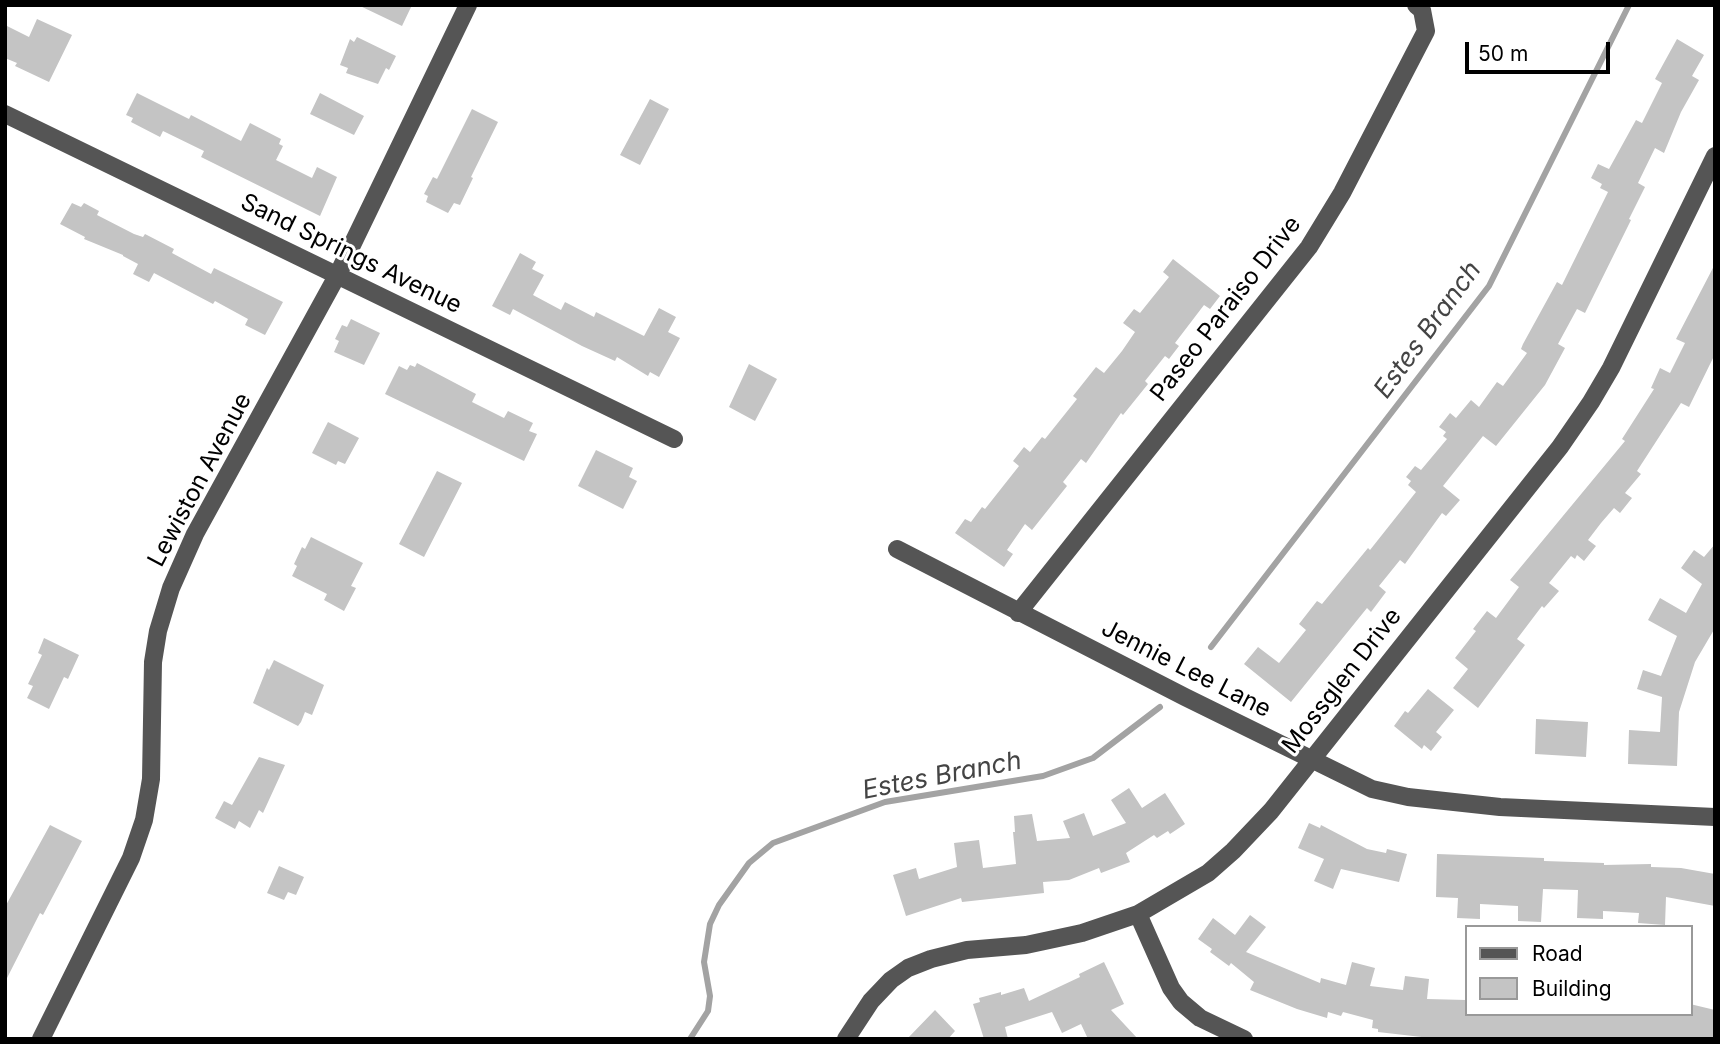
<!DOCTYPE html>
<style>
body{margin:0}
#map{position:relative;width:1720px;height:1044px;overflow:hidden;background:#fff;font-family:Inter,sans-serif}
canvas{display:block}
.frame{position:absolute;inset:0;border:7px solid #000;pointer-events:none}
.legend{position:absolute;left:1465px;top:925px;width:228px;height:91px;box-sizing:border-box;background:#fff;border:2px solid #999;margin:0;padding:9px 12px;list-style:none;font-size:21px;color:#000}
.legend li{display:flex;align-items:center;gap:14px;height:35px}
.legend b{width:35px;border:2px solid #999}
.scale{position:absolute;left:1465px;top:42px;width:145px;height:32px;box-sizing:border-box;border:4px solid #000;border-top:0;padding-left:9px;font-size:21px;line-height:24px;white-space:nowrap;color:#000;-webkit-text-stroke:5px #fff;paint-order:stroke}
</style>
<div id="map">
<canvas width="1720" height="1044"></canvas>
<div class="frame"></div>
<ul class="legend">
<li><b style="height:9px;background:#555"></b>Road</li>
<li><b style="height:19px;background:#c4c4c4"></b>Building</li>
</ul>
<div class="scale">50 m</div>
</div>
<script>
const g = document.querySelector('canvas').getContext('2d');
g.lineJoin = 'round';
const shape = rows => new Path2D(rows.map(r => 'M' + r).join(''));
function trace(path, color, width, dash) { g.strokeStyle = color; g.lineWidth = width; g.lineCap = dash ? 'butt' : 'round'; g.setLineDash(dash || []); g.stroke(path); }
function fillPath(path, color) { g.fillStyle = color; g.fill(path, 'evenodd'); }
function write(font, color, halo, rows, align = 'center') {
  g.font = font + ' Inter,sans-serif'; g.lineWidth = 6; g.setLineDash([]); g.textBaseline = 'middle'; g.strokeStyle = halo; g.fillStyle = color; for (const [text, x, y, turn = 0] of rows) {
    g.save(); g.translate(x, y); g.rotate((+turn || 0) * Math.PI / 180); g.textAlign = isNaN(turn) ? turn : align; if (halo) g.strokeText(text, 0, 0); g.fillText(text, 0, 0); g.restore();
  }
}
trace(shape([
 [1211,647,1489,286,1629,5],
 [690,1039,708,1011,710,996,704,962,710,924,719,905,749,863,773,843,885,802,1043,776,1093,758,1160,707]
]), '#a3a3a3', 6);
fillPath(shape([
 [358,5,412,5,402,26],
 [37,19,72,35,49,82,15,66,17,63,5,58,5,25,29,37],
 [357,37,396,56,389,70,386,68,378,84,346,73,348,68,340,65,350,39,354,42],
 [1677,39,1704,55,1692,76,1699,80,1681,112,1664,153,1655,148,1638,183,1645,187,1629,219,1631,220,1585,313,1577,309,1558,344,1565,348,1545,385,1496,446,1483,436,1443,486,1460,500,1446,516,1442,513,1405,564,1400,560,1379,586,1386,592,1371,612,1367,608,1291,702,1244,664,1258,647,1279,663,1306,630,1299,624,1317,601,1322,604,1368,548,1370,550,1416,492,1408,485,1411,481,1406,477,1415,466,1421,470,1447,439,1443,436,1446,432,1439,427,1450,413,1456,418,1471,400,1479,407,1497,382,1503,386,1527,353,1521,349,1523,344,1557,282,1562,285,1608,192,1600,188,1602,184,1591,178,1598,164,1609,169,1636,120,1642,123,1662,83,1655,79],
 [137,93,189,119,191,115,241,141,250,123,281,139,279,144,283,146,276,160,312,178,317,167,337,177,320,216,201,157,204,151,163,131,160,137,131,122,133,118,126,115],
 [320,93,364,116,354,135,310,114],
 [650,99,669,109,640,165,620,155],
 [472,109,498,122,471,177,473,178,460,205,454,203,448,213,426,202,428,196,424,194,433,177,437,179],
 [72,203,81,207,84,203,99,211,97,215,134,234,143,237,145,234,174,249,172,253,211,274,214,268,283,302,265,335,245,325,248,319,215,301,213,304,154,273,149,282,133,274,138,264,123,256,123,255,84,239,85,237,60,224],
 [520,253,536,262,532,269,544,275,533,295,561,310,565,302,594,317,596,312,644,336,659,308,676,317,668,332,680,338,659,377,650,372,648,376,617,357,615,361,582,346,513,309,510,315,492,306],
 [1173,259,1220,296,1210,309,1204,305,1175,343,1179,346,1169,359,1165,356,1145,381,1148,384,1123,415,1121,413,1086,463,1081,459,1063,482,1067,486,1032,530,1025,524,1007,550,1013,554,1004,567,955,533,965,519,971,522,982,507,985,509,1019,466,1013,461,1024,447,1030,452,1042,437,1045,439,1077,399,1073,396,1096,367,1104,373,1122,351,1135,332,1123,323,1134,309,1140,313,1152,298,1169,277,1163,272],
 [1715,264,1715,354,1689,407,1681,403,1637,471,1641,474,1625,493,1632,498,1620,513,1614,508,1601,523,1588,540,1596,546,1584,561,1577,555,1575,559,1571,556,1549,583,1559,591,1544,608,1542,606,1517,639,1525,645,1478,708,1453,688,1468,669,1455,658,1476,631,1473,629,1487,611,1496,618,1519,587,1510,580,1625,441,1622,439,1654,389,1651,388,1660,368,1670,373,1685,343,1676,339],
 [351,319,380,333,364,365,334,352,339,341,335,339,342,325,347,327],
 [417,363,476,394,472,402,504,418,508,411,533,423,529,431,537,434,524,461,385,394,399,366,407,370,410,365,415,367],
 [749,364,777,379,755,421,729,407],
 [328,422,359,438,345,464,338,461,336,465,312,453],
 [596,450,633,468,629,477,637,481,623,509,578,486],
 [437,471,462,483,424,557,399,544],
 [311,537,363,563,351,586,356,588,344,611,324,600,327,594,292,576,297,566,294,564,302,547,305,549],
 [1715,544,1715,628,1695,662,1679,712,1677,766,1628,764,1629,730,1660,732,1662,697,1637,689,1643,670,1661,676,1677,636,1648,620,1660,598,1686,613,1702,584,1681,568,1694,550,1704,557],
 [44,638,79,655,68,679,64,677,49,709,27,698,33,686,28,684,42,655,38,653],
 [274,660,324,685,312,715,305,712,301,722,298,726,253,703,267,668,269,670],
 [1428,689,1454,710,1436,732,1442,737,1431,751,1424,745,1422,749,1394,726,1405,711,1408,713],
 [1536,719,1588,722,1586,757,1535,754],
 [259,757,285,765,263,813,259,810,250,828,239,821,235,829,215,818,224,801,232,805],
 [1129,788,1142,808,1165,793,1185,824,1170,834,1168,831,1157,838,1154,835,1126,853,1130,862,1101,873,1099,868,1069,880,1043,882,1044,893,962,902,961,898,906,916,893,875,916,868,919,879,957,867,954,843,979,840,983,868,1016,864,1013,832,1015,832,1014,816,1032,814,1037,841,1070,838,1063,821,1084,813,1093,836,1126,823,1111,800],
 [1309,823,1320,828,1321,825,1367,849,1386,853,1387,849,1407,854,1399,882,1341,869,1333,889,1314,881,1324,859,1298,848],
 [50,825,82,841,43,915,40,913,5,982,5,907],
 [1437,854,1544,858,1544,861,1604,863,1604,865,1651,864,1651,867,1681,868,1715,874,1715,906,1666,897,1665,925,1638,923,1639,913,1603,911,1603,919,1577,918,1578,890,1543,889,1541,922,1518,921,1518,906,1480,904,1480,919,1457,918,1458,898,1436,897],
 [279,866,304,877,296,895,288,892,284,900,267,893],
 [1250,915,1266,927,1246,952,1320,983,1321,978,1346,985,1352,962,1375,968,1370,986,1403,990,1405,976,1429,979,1427,999,1466,1000,1466,1014,1690,1014,1690,1004,1715,1010,1715,1039,1439,1039,1378,1032,1378,1029,1372,1028,1373,1020,1343,1012,1341,1016,1328,1012,1327,1018,1297,1009,1250,990,1254,982,1231,963,1229,966,1210,952,1212,949,1198,939,1213,918,1235,935],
 [1104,962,1124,1004,1111,1010,1138,1039,1088,1039,1081,1024,1062,1033,1052,1012,1005,1027,1008,1039,984,1039,973,1004,980,1002,979,998,1001,992,1001,995,1024,988,1029,1001,1080,977,1079,974],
 [935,1010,955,1031,948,1039,907,1039]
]), '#c4c4c4');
trace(shape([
 [5,114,674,439],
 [897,549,1185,697,1372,789,1408,797,1500,807,1715,817],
 [1018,613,1309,247,1342,193,1426,31,1422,10,1416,5],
 [1138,914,1171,988,1181,1002,1200,1018,1244,1039],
 [41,1039,131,858,144,820,151,779,153,662,158,631,171,588,195,534,338,274,468,5],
 [846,1039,871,1001,891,980,908,968,931,959,967,950,1026,945,1082,933,1138,914,1208,873,1233,851,1271,811,1560,447,1591,402,1611,368,1715,156]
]), '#555', 18);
write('24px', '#000', '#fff', [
 ["Sand Springs Avenue",351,254,26],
 ["Paseo Paraiso Drive",1226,309,-52],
 ["Lewiston Avenue",200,480,-62],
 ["Jennie Lee Lane",1186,669,27],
 ["Mossglen Drive",1342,681,-52]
]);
write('italic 26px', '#444', '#fff', [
 ["Estes Branch",1428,330,-54],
 ["Estes Branch",942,776,-11]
]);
</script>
